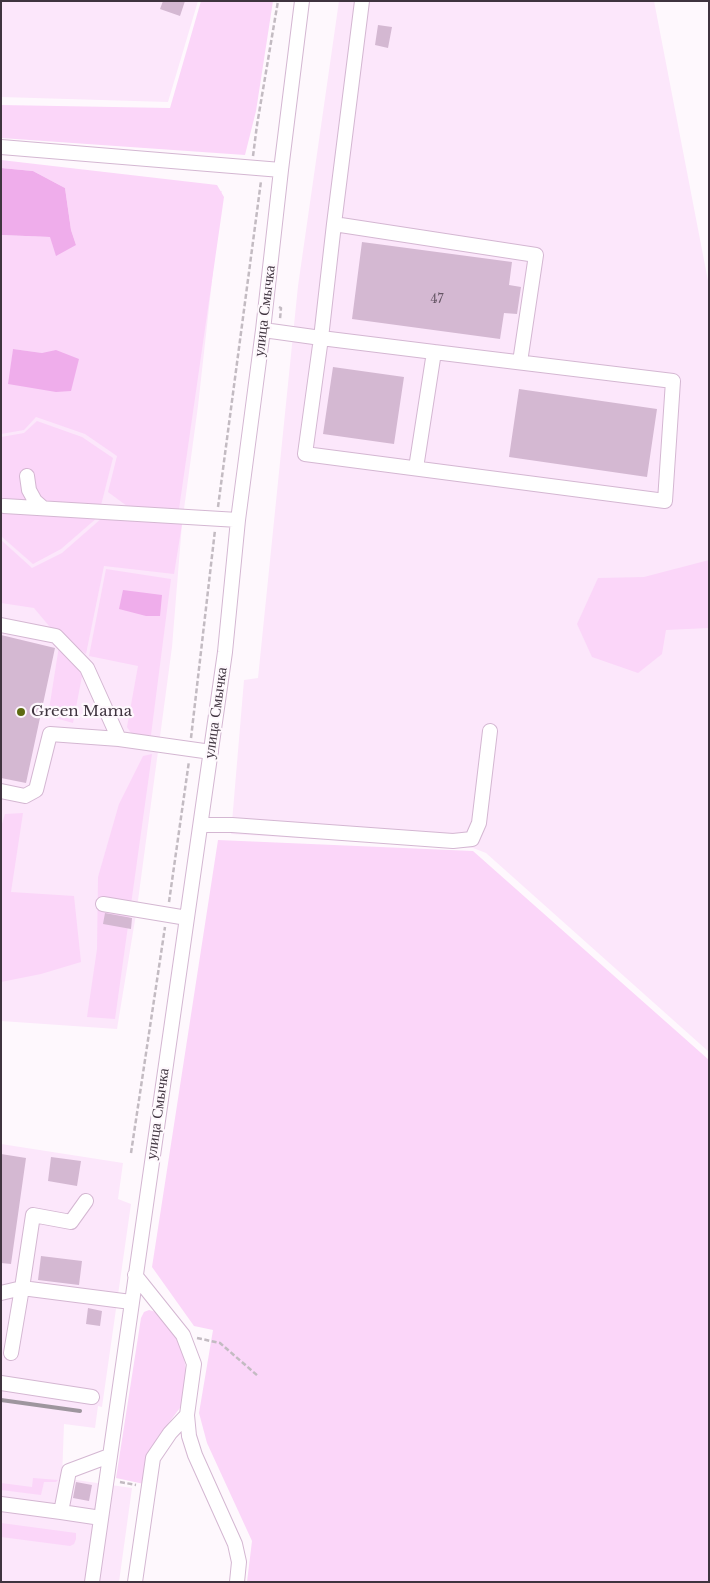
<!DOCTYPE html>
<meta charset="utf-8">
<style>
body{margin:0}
#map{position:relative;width:710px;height:1583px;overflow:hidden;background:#fef8fd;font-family:"Libre Baskerville",serif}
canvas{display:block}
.frame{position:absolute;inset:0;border:2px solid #3f343f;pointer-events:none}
</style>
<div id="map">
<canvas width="710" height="1583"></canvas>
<div class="frame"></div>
</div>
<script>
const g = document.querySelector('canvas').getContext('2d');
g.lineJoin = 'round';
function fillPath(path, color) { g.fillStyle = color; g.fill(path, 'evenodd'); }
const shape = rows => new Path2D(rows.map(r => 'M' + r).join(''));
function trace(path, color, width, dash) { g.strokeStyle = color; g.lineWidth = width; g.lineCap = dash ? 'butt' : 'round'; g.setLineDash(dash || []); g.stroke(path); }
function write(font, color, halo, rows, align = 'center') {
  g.font = font + ' "Libre Baskerville",serif'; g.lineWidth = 4.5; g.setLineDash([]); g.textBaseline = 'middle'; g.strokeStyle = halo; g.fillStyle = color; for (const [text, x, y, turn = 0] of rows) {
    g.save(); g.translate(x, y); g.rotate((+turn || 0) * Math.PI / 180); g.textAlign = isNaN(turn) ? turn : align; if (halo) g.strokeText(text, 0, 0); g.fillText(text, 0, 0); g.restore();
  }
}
fillPath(shape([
 [1,1,198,1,168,102,1,97],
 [339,1,654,1,709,286,709,1052,486,853,473,848,231,834,244,680,258,678,298,286],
 [95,178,222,191,198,406,182,524,172,647,137,908,117,1029,1,1021,1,256,47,263,85,244],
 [1,1144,123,1163,118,1199,131,1204,102,1407,98,1406,95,1428,64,1424,62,1478,132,1488,119,1582,1,1582]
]), '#fce7fb');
fillPath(shape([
 [201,1,273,1,256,111,245,155,1,138,1,105,170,108],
 [1,160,217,185,224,197,179,509,127,506,108,492,117,456,85,434,36,417,24,430,1,434,1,235,50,237,76,245,71,230,65,188,33,171,1,168],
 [13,349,42,353,9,384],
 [37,421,82,437,113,458,98,517,61,549,33,564,1,536,1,437,24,433],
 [102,518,182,524,174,574,104,566,86,654,50,627,34,608,1,603,1,540,32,568,62,553],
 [709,560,709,628,666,630,662,654,638,673,592,657,577,624,598,578,644,577],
 [106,569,171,579,151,735,133,736,127,727,138,666,89,656],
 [59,646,83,671,73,723,48,716],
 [152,754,115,1019,87,1017,97,949,98,877,119,804,143,756],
 [23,813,11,892,74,896,81,962,41,974,1,982,1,827,5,814],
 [218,840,473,851,709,1060,709,1582,247,1582,252,1541,207,1443,199,1413,213,1330,194,1326,152,1267],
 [149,1310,156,1312,182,1346,187,1376,183,1404,158,1437,148,1455,144,1484,116,1478,141,1318,144,1312],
 [33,1478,58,1480,56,1482,44,1482,41,1495,1,1490,1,1483,32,1487],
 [1,1523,76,1533,76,1539,74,1544,70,1546,1,1537]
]), '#fbd6f9');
fillPath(shape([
 [1,168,33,171,65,188,71,230,76,245,56,256,50,237,1,235],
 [13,349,42,353,56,350,79,359,71,391,56,392,8,384],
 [123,590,162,595,160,616,146,616,119,609]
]), '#efadeb');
fillPath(shape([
 [163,1,185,1,180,16,160,9],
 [378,25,392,27,388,48,375,45],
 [362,242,512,262,509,285,521,287,517,314,504,313,500,339,352,319],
 [333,367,404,377,394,444,323,434],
 [519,389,657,409,647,477,509,457],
 [1,635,55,648,26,783,1,778],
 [105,913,132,918,131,929,103,924],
 [1,1154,26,1158,11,1264,1,1263],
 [51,1157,81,1161,77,1186,48,1181],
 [41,1256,82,1261,79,1285,38,1280],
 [88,1308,102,1311,100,1326,86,1324],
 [76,1482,92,1485,89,1501,73,1498]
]), '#d4b8d2');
const minor = shape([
 [1,147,281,170],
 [334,224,362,1],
 [263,330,278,332,321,338,434,352,673,381,665,501,305,454,321,338,334,224,536,255,520,362],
 [416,468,434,352],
 [27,476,29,490,35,501,43,508],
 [4,506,238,520],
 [1,625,56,636,87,668,119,739,211,752],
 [1,791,25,796,36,790,50,734,119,739],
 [201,825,232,825,453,841,472,839,479,823,490,731],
 [103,904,187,918],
 [86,1201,71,1222,33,1215,22,1288,131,1302],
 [135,1275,183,1335,194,1364,187,1415,189,1436,195,1455,235,1544,239,1562,237,1582],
 [1,1293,22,1288,11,1353],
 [1,1383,92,1397],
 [1,1504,61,1512],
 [101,1518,61,1512,69,1471,109,1456],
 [92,1582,225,652,238,520,263,330,281,170,302,1],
 [135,1582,153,1458,170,1433,187,1415]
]);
trace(minor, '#d4b7d2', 16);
trace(shape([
 [253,156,257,125,278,1],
 [279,307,281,308,280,319],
 [218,507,261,181],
 [191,738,215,530],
 [169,902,189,761],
 [131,1153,165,927],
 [197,1338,220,1343,258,1376],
 [120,1482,136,1485]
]), '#c3bbc2', 2.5, [5, 2.5]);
trace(minor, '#fff', 14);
trace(shape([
 [1,1400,80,1411]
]), '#9e969e', 4);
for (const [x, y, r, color] of [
 [21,712,5,"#5d6a12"]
]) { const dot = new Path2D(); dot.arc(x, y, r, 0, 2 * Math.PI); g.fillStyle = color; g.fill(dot); trace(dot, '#fef8fd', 2); }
write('12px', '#645564', null, [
 ["47",437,300]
]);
write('15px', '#3f343f', '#fef8fd', [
 ["улица Смычка",265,311,-83],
 ["улица Смычка",216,713,-82],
 ["улица Смычка",158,1114,-82]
]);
write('15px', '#3f343f', '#fef8fd', [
 ["Green Mama",31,712]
], 'left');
</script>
